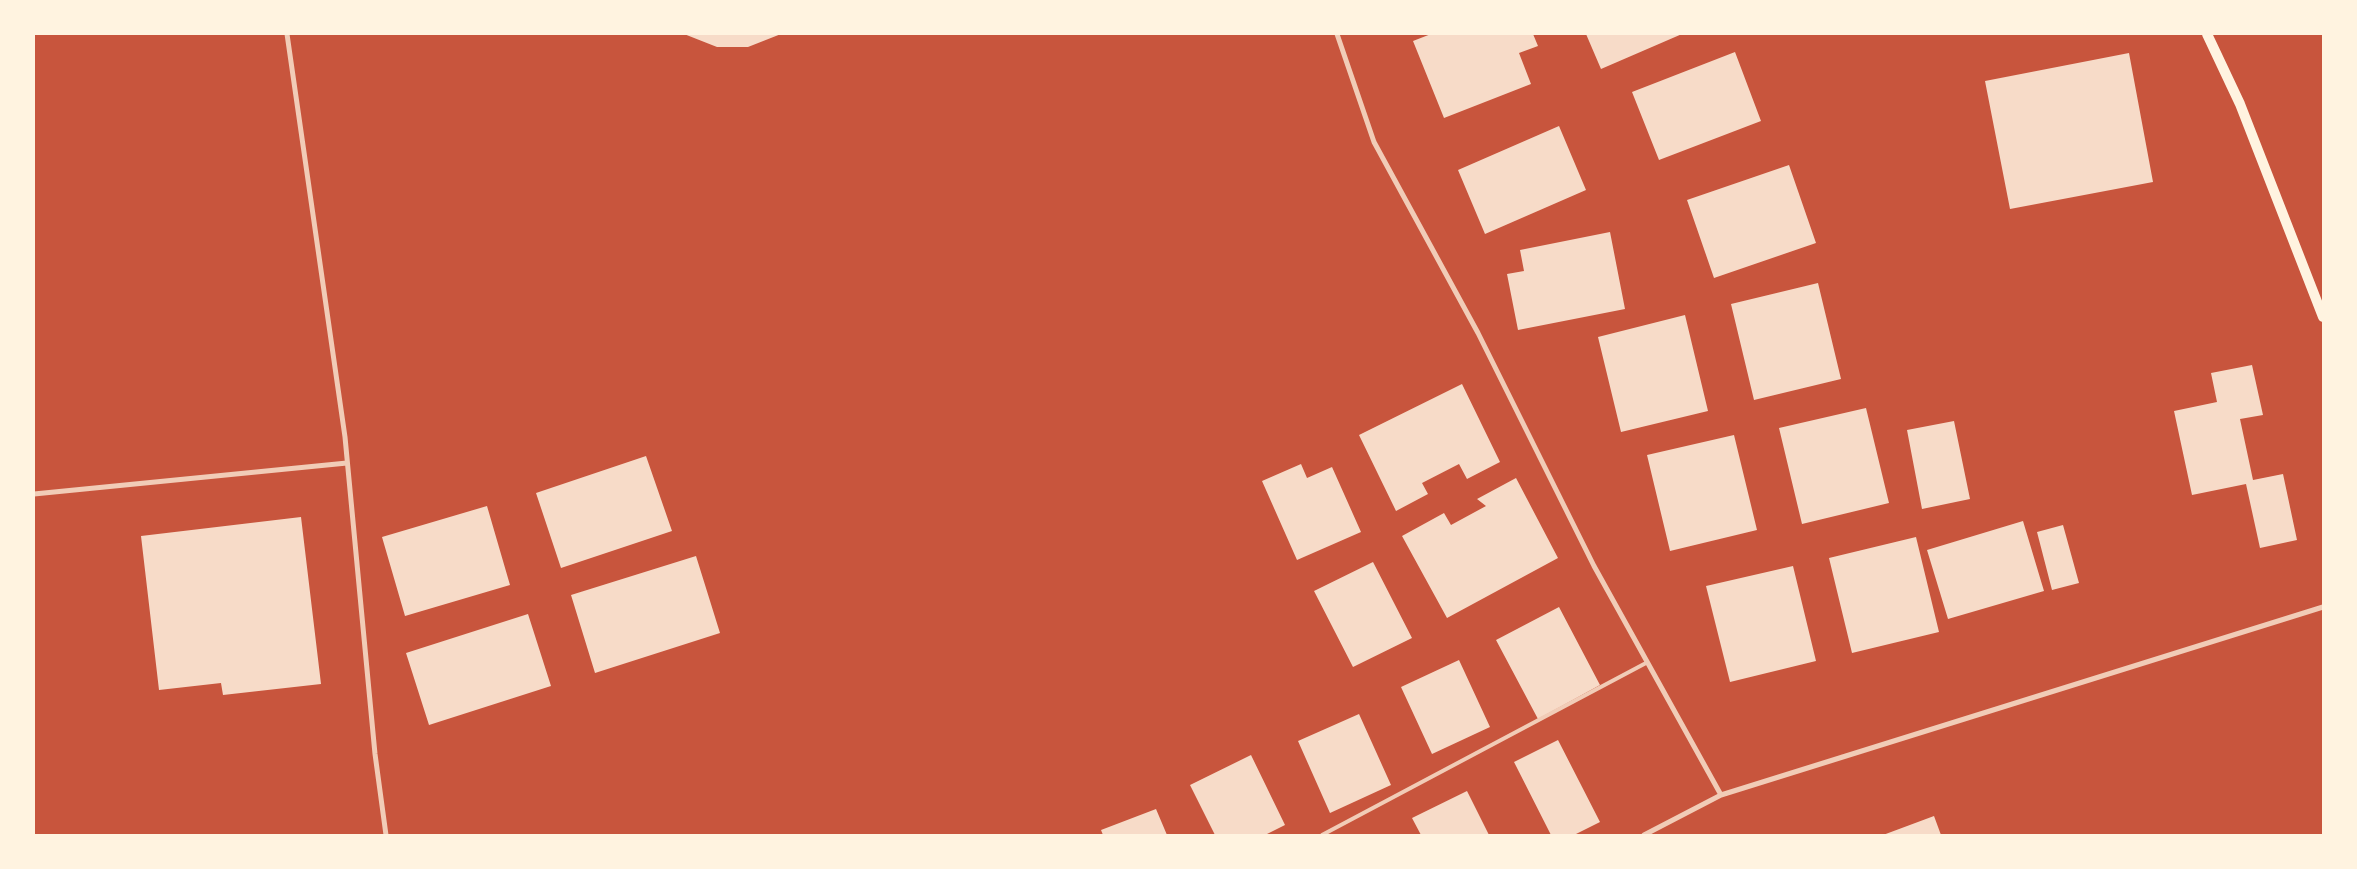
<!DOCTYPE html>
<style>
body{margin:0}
#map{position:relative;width:2357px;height:869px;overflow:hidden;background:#c8553d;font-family:"Exo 2",sans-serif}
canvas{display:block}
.frame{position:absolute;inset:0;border:35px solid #fff3e0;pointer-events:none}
</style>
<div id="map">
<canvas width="2357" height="869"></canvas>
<div class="frame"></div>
</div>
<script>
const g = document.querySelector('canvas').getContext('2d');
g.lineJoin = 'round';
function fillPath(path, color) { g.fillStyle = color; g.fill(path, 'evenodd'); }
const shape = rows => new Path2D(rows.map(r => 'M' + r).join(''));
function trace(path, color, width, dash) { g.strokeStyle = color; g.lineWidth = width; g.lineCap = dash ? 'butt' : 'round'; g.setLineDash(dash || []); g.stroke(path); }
fillPath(shape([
 [684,34,781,34,748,47,717,47],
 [1431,34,1533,34,1538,46,1519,53,1531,84,1444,118,1413,41],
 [1586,34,1682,34,1601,69],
 [1735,52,1761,121,1659,160,1632,92],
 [2129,53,2153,182,2010,209,1985,81],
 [1559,126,1586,190,1485,234,1458,170],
 [1789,165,1816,243,1714,278,1687,200],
 [1610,232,1625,309,1518,330,1507,274,1524,271,1520,250],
 [1818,283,1841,379,1754,400,1731,304],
 [1685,315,1708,411,1621,432,1598,337],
 [2252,365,2263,415,2240,419,2253,480,2283,474,2297,540,2260,548,2246,484,2192,495,2174,411,2217,402,2211,373],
 [1462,384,1500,462,1467,479,1459,464,1422,483,1428,494,1396,511,1359,435],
 [1866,408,1889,503,1802,524,1779,428],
 [1954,421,1970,499,1922,509,1907,430],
 [1734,435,1757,530,1670,551,1647,455],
 [646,456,672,531,561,568,536,493],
 [1301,464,1307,478,1332,467,1361,532,1297,560,1262,481],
 [1516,478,1558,558,1447,618,1402,536,1444,513,1451,525,1486,506,1477,499],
 [487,506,510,585,405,616,382,537],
 [301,517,321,684,223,695,221,683,159,690,141,536],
 [2023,521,2044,591,1948,619,1927,550],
 [2063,525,2079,583,2052,590,2037,532],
 [1916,537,1939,632,1852,653,1829,558],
 [696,556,720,633,595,673,571,595],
 [1373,562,1412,638,1353,667,1314,591],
 [1793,566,1816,661,1730,682,1706,586],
 [1559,607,1600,685,1538,719,1496,640],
 [528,614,551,686,429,725,406,653],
 [1459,660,1490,727,1432,754,1401,687],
 [1359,714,1391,785,1330,813,1298,741],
 [1558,740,1600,822,1574,835,1551,835,1514,762],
 [1251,755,1285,825,1265,835,1215,835,1190,785],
 [1467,791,1489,835,1421,835,1412,818],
 [1156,809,1167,835,1103,835,1101,830],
 [1934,816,1941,835,1883,835]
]), '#f7dbc8');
trace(shape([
 [1322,835,1646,663]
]), '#f1ccb7', 4);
trace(shape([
 [287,34,345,437,375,754,386,835],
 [1337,34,1374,142,1478,333,1594,566,1721,795,2323,607],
 [34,494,347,463],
 [1644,835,1721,795]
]), '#f1ccb7', 5);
trace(shape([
 [2207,34,2240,104,2323,317]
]), '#fff3e0', 10);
</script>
